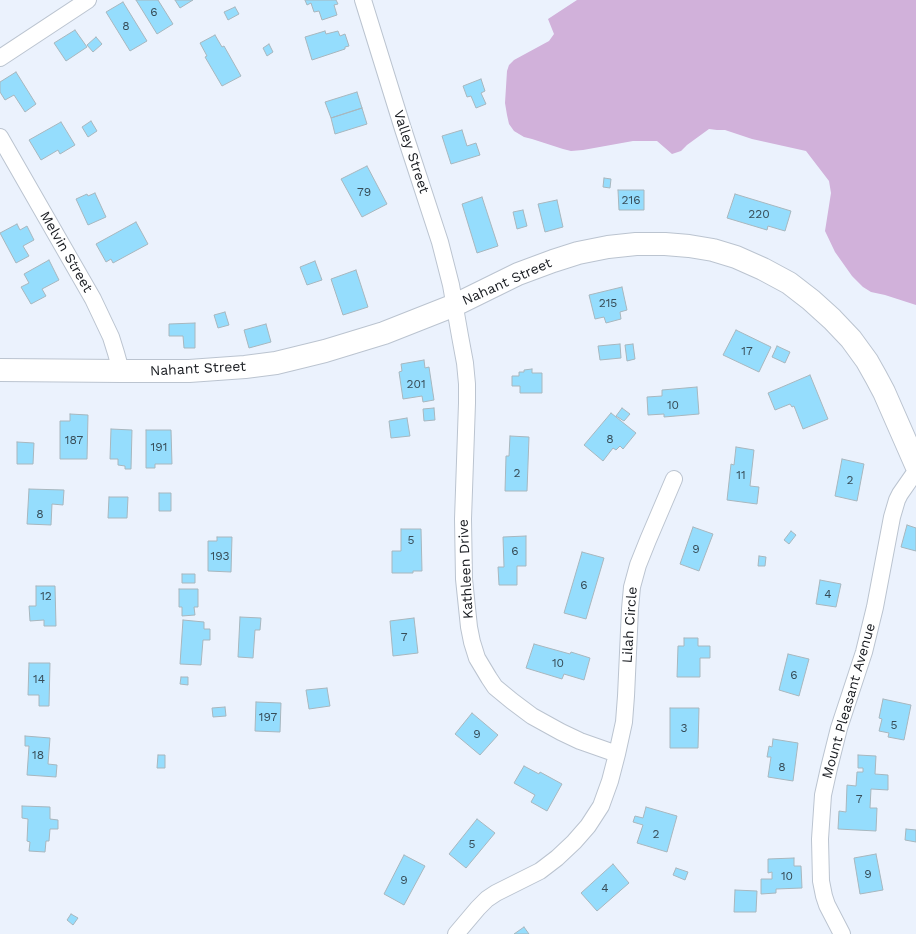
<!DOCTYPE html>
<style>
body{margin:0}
canvas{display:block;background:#ebf2fd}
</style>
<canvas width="916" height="934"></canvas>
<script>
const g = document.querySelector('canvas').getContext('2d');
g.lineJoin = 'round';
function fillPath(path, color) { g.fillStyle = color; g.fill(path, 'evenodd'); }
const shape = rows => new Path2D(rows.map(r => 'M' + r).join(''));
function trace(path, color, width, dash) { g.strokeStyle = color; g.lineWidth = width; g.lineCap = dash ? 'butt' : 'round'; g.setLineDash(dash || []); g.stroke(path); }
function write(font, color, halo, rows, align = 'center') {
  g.font = font + ' "Work Sans",sans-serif'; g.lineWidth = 3; g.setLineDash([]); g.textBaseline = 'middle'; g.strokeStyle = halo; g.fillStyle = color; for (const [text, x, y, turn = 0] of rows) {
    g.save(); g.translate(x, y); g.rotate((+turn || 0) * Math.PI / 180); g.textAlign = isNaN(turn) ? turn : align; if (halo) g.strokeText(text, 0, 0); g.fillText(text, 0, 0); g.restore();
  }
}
fillPath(shape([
 [577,0,916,0,916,305,885,295,871,292,863,287,852,276,835,252,825,231,831,193,829,181,806,151,752,139,725,130,717,130,709,129,687,145,681,151,672,154,657,141,633,141,583,150,571,151,563,149,532,139,524,137,514,131,509,124,507,115,505,103,507,71,509,65,514,60,549,41,554,34,548,19]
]), '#d1b1da');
const building = shape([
 [136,0,158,0,173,24,157,34,136,0],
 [175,0,193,0,180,8,175,0],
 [305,0,336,0,338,4,334,5,337,15,322,20,319,11,314,12,311,3,307,5,305,0],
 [123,2,147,41,130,51,106,12,123,2],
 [235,7,239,14,228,20,224,12,235,7],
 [75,30,87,47,66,61,54,43,75,30],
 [325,31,326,34,338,31,340,36,345,34,349,46,345,47,345,49,312,60,305,37,325,31],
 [215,35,222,47,224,46,241,76,222,86,205,57,207,56,200,43,215,35],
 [96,37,102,44,93,52,87,45,96,37],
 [269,44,273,52,267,56,263,48,269,44],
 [16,72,36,104,25,112,14,95,5,100,0,92,0,82,16,72],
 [481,79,485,91,481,93,486,104,476,108,471,96,467,97,463,86,481,79],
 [357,92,362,108,331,118,325,102,357,92],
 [362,108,367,124,335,134,331,118,362,108],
 [91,121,97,131,88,137,82,127,91,121],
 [61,122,75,145,60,154,58,150,41,160,29,140,61,122],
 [462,130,467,146,476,143,480,155,451,164,442,136,462,130],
 [367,166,387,204,362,217,341,179,367,166],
 [604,178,611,179,610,188,603,187,604,178],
 [618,190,644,190,644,210,619,210,618,190],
 [95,193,106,217,88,225,76,199,87,194,88,196,95,193],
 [735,194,791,211,785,231,768,226,767,230,727,218,735,194],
 [482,197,498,246,477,253,462,204,482,197],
 [557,200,563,227,545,232,538,204,557,200],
 [523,210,527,226,517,229,513,212,523,210],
 [136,222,148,244,113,263,111,259,106,262,96,244,136,222],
 [17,224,20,230,27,226,34,240,23,246,29,256,16,263,0,233,17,224],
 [49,260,59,280,42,289,46,296,31,304,21,287,29,283,24,274,49,260],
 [315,261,322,280,307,285,300,267,315,261],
 [356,270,368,307,343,315,331,279,356,270],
 [622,287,627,310,620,312,621,319,606,323,604,317,595,319,589,295,622,287],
 [225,312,229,325,218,328,214,315,225,312],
 [195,323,195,348,184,348,183,336,169,336,169,324,195,323],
 [266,324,271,342,249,348,244,330,266,324],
 [736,330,771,347,759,372,723,355,736,330],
 [620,344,621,358,600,360,598,346,620,344],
 [633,344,635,359,627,361,625,345,633,344],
 [777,346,790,352,785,363,772,357,777,346],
 [424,360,425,368,429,367,434,400,423,402,422,396,403,399,399,372,402,371,401,364,424,360],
 [532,369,532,373,542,373,542,393,520,393,520,386,512,386,512,376,519,376,519,372,524,372,524,370,532,369],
 [810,375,828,419,803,429,794,406,792,407,790,404,775,410,768,393,810,375],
 [697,387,699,414,664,417,664,414,648,415,647,397,662,396,662,390,697,387],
 [434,408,435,420,424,421,423,409,434,408],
 [622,408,630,414,624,421,616,416,622,408],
 [611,413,636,433,623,449,620,446,616,450,613,448,603,461,584,445,611,413],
 [70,414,88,415,87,459,60,459,60,421,70,421,70,414],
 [407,418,410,436,391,438,389,421,407,418],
 [111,429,132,430,131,469,125,469,125,466,118,465,118,459,110,459,111,429],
 [146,430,171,430,172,464,155,464,155,468,146,468,146,430],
 [510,436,529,437,527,491,505,491,506,456,509,456,510,436],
 [17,442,34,443,33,464,17,464,17,442],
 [736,447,754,450,750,486,759,487,757,504,727,500,731,464,734,465,736,447],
 [842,459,864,464,857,501,835,496,842,459],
 [29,489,64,490,63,505,52,504,51,525,27,524,29,489],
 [159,493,171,493,171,511,159,511,159,493],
 [109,497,128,497,127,518,108,518,109,497],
 [907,525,916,528,916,551,901,547,907,525],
 [693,527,713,534,699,571,680,564,693,527],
 [401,529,421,529,422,571,413,571,413,573,392,573,392,551,401,551,401,529],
 [791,531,796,535,789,544,784,540,791,531],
 [526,536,526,566,517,566,517,585,499,585,498,567,504,567,503,537,526,536],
 [217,537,232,537,231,572,208,571,208,541,217,541,217,537],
 [582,552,604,558,586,619,564,613,582,552],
 [759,556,766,557,765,566,758,566,759,556],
 [182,574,195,574,195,583,182,583,182,574],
 [820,580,841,584,836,607,816,604,820,580],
 [36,586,55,586,56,626,44,626,44,620,30,621,29,606,36,606,36,586],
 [179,589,198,589,198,607,194,607,195,615,182,616,182,607,179,607,179,589],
 [240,617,261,618,260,630,255,630,253,658,238,657,240,617],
 [414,618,418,653,393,656,390,621,414,618],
 [183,620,204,622,204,629,210,629,210,640,203,640,201,665,180,664,183,620],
 [684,638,698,638,698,646,710,646,710,658,700,658,700,677,677,677,678,646,684,646,684,638],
 [534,644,570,654,571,652,590,658,584,680,564,674,562,679,526,668,534,644],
 [788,654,809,659,799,696,779,690,788,654],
 [29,663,50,663,49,706,39,706,39,695,28,695,29,663],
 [181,677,188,677,188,685,180,684,181,677],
 [327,688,330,706,309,709,306,690,327,688],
 [883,699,911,705,904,740,888,737,889,733,879,731,882,719,879,718,883,699],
 [256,702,281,703,280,732,255,731,256,702],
 [225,707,226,716,213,717,212,708,225,707],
 [670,708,699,708,698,748,670,748,670,708],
 [472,713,498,735,480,755,455,734,472,713],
 [25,736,50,738,48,764,57,765,56,777,27,775,29,746,25,746,25,736],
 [773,739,798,743,793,781,768,777,771,757,767,757,769,746,772,747,773,739],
 [158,755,165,755,165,768,157,768,158,755],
 [858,755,876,756,875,774,888,775,888,790,871,789,870,808,877,808,876,831,838,829,839,811,846,812,847,785,856,786,857,772,863,772,863,768,858,768,858,755],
 [524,766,539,774,540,772,562,784,547,811,531,802,535,795,514,783,524,766],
 [22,806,50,807,50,819,58,820,58,829,50,829,49,841,46,841,45,852,29,851,30,842,27,841,28,819,22,818,22,806],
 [646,807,677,816,667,852,637,843,643,825,633,822,635,816,643,818,646,807],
 [477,819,495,833,466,868,449,854,477,819],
 [906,829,916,830,916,842,905,840,906,829],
 [876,854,883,890,860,894,854,858,876,854],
 [404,855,425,866,404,905,384,894,404,855],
 [794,858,794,866,801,866,802,888,776,889,776,893,761,894,761,879,772,879,772,872,768,873,768,859,794,858],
 [613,864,629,883,597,911,581,893,613,864],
 [676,868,688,872,685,880,673,875,676,868],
 [735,890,757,891,756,912,734,912,735,890],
 [71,914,78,918,73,925,67,920,71,914],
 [524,927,529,934,514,934,524,927]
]);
fillPath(building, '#95ddfd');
trace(building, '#a8b7be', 1);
const street = shape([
 [363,0,403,129,440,242,451,285,460,336,465,363,467,384,467,403,463,519,464,579,469,627,472,642,477,658,489,678,495,687,512,701,532,716,561,732,580,741,617,754],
 [0,58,88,0],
 [0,137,93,299,111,337,116,353,121,371],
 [456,934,478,908,487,899,496,893,540,871,557,858,574,842,588,826,601,806,610,781,617,754,624,722,626,696,630,609,632,587,638,565,648,540,674,479],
 [842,934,827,905,824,896,821,881,820,839,823,795,829,768,839,728,864,652,875,607,892,517,897,500,900,494,916,471]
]);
const secondary = shape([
 [0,370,121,371,189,371,245,367,276,363,325,351,384,333,455,305,518,274,553,261,578,253,608,247,636,244,665,244,689,246,713,250,736,257,763,269,789,283,811,300,832,319,851,339,867,361,876,377,884,392,916,465]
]);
trace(street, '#bbc4d0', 18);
trace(secondary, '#bbc4d0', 24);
trace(street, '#fff', 16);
trace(secondary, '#fff', 22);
write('12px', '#374c57', null, [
 ["6",154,12],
 ["8",126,26],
 ["79",364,192],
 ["216",631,200],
 ["220",759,214],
 ["215",608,303],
 ["17",747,351],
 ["201",416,384],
 ["10",673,405],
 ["8",610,439],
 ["187",74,440],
 ["191",159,447],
 ["2",517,473],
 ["11",741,475],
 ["2",850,480],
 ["8",40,514],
 ["5",411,540],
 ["9",696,549],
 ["6",515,551],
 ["193",220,556],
 ["6",584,585],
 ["4",828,594],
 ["12",46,596],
 ["7",404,637],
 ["10",558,663],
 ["6",794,675],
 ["14",39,679],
 ["197",268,717],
 ["5",894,725],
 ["3",684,728],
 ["9",477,734],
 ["18",38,755],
 ["8",782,767],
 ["7",859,799],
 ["2",656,834],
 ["5",472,844],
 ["9",868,874],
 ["10",787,876],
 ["9",404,880],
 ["4",605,888]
]);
write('14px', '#181b20', '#fff', [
 ["Valley Street",411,152,72],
 ["Melvin Street",66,252,60],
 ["Nahant Street",507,282,-24],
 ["Nahant Street",198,369,-3],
 ["Kathleen Drive",466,569,-93],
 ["Lilah Circle",630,625,-86],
 ["Mount Pleasant Avenue",849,701,-74]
]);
</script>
